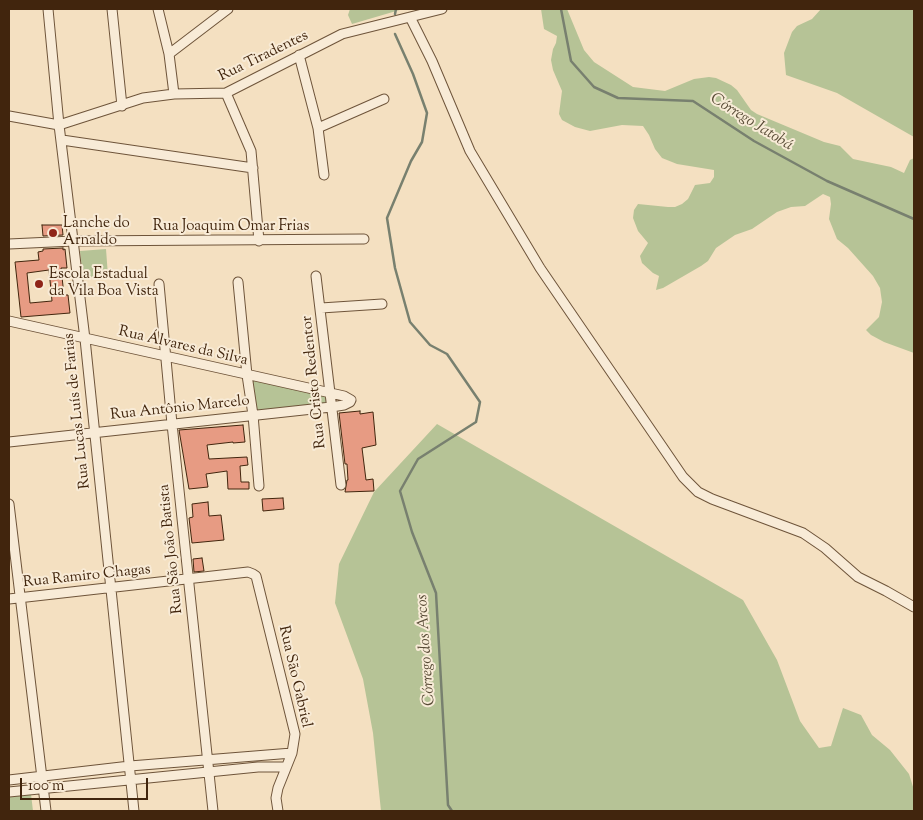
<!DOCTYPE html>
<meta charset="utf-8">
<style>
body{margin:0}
#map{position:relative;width:923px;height:820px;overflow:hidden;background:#f4e0c1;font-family:"Sorts Mill Goudy",serif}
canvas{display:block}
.frame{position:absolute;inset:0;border:10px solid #41250d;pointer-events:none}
.scale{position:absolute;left:20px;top:778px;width:128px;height:22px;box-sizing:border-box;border:2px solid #41250d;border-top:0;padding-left:6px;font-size:15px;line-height:18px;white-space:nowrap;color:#41250d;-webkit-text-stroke:4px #f8ebd7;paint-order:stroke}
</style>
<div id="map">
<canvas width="923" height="820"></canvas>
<div class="frame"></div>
<div class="scale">100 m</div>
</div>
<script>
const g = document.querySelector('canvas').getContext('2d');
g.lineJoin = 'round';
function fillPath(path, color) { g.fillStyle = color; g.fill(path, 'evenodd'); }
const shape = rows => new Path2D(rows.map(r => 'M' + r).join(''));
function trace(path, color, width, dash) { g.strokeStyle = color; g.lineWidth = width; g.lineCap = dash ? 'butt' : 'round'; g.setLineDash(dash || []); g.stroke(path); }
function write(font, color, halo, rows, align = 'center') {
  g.font = font + ' "Sorts Mill Goudy",serif'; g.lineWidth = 4; g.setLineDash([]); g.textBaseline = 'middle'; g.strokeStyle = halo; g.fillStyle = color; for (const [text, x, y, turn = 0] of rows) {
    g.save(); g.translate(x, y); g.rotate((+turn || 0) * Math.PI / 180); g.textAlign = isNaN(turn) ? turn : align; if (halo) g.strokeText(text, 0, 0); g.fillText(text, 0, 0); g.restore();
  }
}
fillPath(shape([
 [350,9,403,9,352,24,348,15],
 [541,9,567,9,584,50,594,62,633,87,665,91,694,79,709,77,716,78,731,85,737,90,751,110,757,114,824,142,840,146,853,159,891,167,904,173,910,160,914,158,914,353,884,342,871,335,866,330,879,317,882,302,880,288,873,276,848,248,837,239,829,219,831,204,830,197,823,194,805,206,791,207,777,212,752,229,735,235,716,248,708,261,701,266,663,288,656,290,659,276,653,273,642,263,640,256,648,243,638,231,633,218,634,210,638,204,668,207,675,207,682,204,688,199,695,185,710,183,714,177,714,170,677,164,662,158,655,149,649,135,643,126,622,125,590,131,575,127,562,120,559,114,562,91,553,70,551,60,553,49,556,43,557,36,544,29],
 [821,9,914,9,914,137,837,93,786,75,784,53,792,32,797,26,812,19],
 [106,249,108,276,83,278,80,251],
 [252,380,328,396,327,404,255,411],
 [437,424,743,600,777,660,800,721,819,748,831,746,843,708,861,715,872,735,890,750,909,774,914,790,914,811,381,811,373,733,363,679,335,603,339,564,374,492],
 [31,794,33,811,9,811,9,796]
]), '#b6c396');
trace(shape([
 [561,9,571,61,594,87,618,98,693,101,754,141,827,181,914,219],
 [395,14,396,9],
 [395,34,413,74,427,113,422,142,411,161,387,218,395,268,410,322,430,345,447,354,480,402,476,422,418,459,400,491,412,532,436,593,448,805,452,811]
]), '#78806f', 2.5);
const building = shape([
 [42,225,62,225,63,235,43,236,42,225],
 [63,248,63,250,65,249,67,268,61,268,64,295,68,295,70,313,21,317,15,262,39,260,38,252,43,251,43,249,63,248],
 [49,270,52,301,30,303,27,273,49,270],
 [360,411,360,414,373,412,376,445,362,448,366,480,373,479,374,491,345,492,347,480,348,480,347,464,345,464,339,413,360,411],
 [243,425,245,442,233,443,233,442,207,445,209,459,247,457,248,465,240,466,241,482,249,482,249,489,228,489,227,471,206,474,208,487,189,489,179,430,243,425],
 [283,498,284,509,263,511,262,499,283,498],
 [208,502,209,516,221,515,224,540,192,543,189,518,193,517,192,504,208,502],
 [202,558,204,571,194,572,193,559,202,558]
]);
fillPath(building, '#e79b83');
trace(building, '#41250d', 1);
const minor = shape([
 [48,9,59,125,85,339,134,811],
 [112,9,122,106],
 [158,9,169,54,174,94],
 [410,17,432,61,470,151,540,268,683,477,698,492,712,499,803,533,825,548,858,577,886,591,914,607],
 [169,54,228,9],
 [299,55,318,128,324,175],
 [226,93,251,151,259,241],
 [9,116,59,125,143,98,174,94,226,93,342,34,442,9],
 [318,128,384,99],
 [62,140,253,168],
 [9,244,73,241,364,239],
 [316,276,341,485],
 [238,282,247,375,253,415,259,486],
 [159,284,172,424,213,811],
 [321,308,382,304],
 [9,321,344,396,351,400,350,402,344,405,331,407,9,442],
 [9,504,46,811],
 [9,599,248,572,253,574,256,576,295,734,292,753,278,788,276,798,278,811],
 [9,780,130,766,292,753],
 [9,792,258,767,285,767]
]);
trace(minor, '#6e543a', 11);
trace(minor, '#f8ebd7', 9);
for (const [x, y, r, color] of [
 [53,233,5,"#8f2418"],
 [39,284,5,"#8f2418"]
]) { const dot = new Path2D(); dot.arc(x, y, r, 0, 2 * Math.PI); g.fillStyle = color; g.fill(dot); trace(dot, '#f8ebd7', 2); }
write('15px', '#41250d', '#f8ebd7', [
 ["Rua Tiradentes",264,57,-26],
 ["Rua Joaquim Omar Frias",231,227],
 ["Rua Álvares da Silva",183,347,13],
 ["Rua Cristo Redentor",315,382,-96],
 ["Rua Antônio Marcelo",180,409,-6],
 ["Rua Lucas Luís de Farias",78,411,-96],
 ["Rua São João Batista",172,549,-96],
 ["Rua Ramiro Chagas",87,577,-6],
 ["Rua São Gabriel",294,677,77]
]);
write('15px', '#41250d', '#f8ebd7', [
 ["Lanche do",63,224],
 ["Arnaldo",63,241],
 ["Escola Estadual",49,275],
 ["da Vila Boa Vista",49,292]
], 'left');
write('italic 16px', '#584b36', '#f8ebd7', [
 ["Córrego Jatobá",751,123,32],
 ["Córrego dos Arcos",427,650,-94]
]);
</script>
